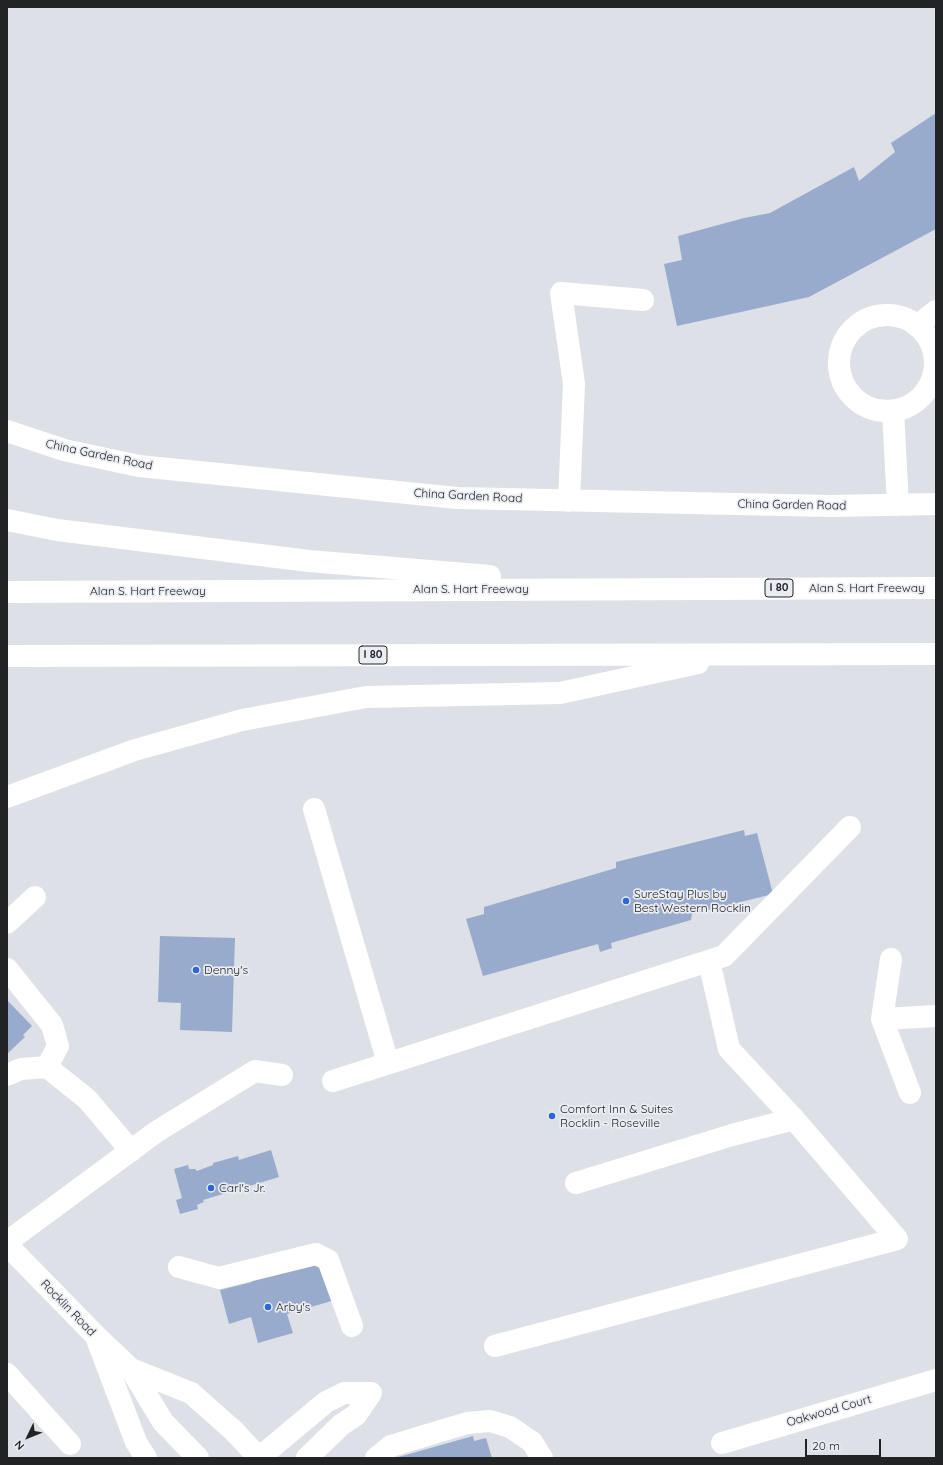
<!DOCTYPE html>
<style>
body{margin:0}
#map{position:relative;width:943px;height:1465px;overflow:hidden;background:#dde0e6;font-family:Quicksand,sans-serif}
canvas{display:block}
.frame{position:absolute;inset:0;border:8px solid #222325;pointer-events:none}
.north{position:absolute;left:8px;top:1417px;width:40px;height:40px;-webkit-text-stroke:3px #eaedf3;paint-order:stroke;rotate:227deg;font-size:11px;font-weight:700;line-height:16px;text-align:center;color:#222325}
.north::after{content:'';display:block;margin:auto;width:14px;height:18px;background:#222325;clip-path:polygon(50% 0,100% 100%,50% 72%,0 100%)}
.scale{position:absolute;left:805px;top:1439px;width:76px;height:18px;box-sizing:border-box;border:2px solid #222325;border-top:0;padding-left:5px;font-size:12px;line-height:14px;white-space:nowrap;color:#222325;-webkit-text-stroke:3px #eaedf3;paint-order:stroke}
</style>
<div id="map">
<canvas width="943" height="1465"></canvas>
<div class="frame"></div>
<div class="north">N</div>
<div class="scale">20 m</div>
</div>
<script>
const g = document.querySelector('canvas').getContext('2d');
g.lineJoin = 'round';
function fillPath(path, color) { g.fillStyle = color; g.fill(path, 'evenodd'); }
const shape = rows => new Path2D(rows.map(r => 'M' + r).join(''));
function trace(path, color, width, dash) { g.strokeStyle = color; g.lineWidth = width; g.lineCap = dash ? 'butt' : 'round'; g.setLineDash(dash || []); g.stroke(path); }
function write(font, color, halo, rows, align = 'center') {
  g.font = font + ' Quicksand,sans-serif'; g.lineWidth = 3.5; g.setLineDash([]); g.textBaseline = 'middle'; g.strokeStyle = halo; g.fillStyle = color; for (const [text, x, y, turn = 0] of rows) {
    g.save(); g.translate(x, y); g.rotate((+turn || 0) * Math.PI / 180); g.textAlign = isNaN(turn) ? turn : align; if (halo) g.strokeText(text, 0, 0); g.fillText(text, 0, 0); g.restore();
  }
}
fillPath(shape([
 [936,113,936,229,809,297,677,326,664,264,682,260,678,236,744,218,770,213,854,167,859,181,895,152,891,143],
 [744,830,745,836,757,833,773,894,692,914,691,920,611,943,612,948,600,952,598,944,483,976,466,919,484,914,484,907,616,868,616,862],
 [160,936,235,938,232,1032,180,1030,181,1003,158,1002],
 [7,1000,32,1026,23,1035,25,1037,7,1054],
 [271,1150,279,1177,203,1200,204,1202,197,1205,198,1209,180,1214,176,1200,182,1198,174,1169,188,1165,189,1169,195,1169,197,1171,213,1165,213,1163,238,1156,239,1160],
 [310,1258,323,1266,335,1300,287,1314,293,1333,258,1343,251,1317,229,1324,220,1290,252,1282,250,1275],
 [473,1436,474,1441,486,1438,492,1458,395,1458]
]), '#98abcd');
trace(shape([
 '839 363a48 48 0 1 1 96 0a48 48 0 1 1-96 0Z',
 [918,325,936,311],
 [893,411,898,505],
 [7,431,64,450,139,466,457,498,830,506,936,504],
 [569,501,574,384,561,293,643,300],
 [314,809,388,1063],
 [7,923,35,897],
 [891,959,882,1019,910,1093],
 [7,969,52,1025,58,1046,47,1067],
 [882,1019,936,1016],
 [7,1075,21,1069,47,1067,87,1099,131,1151],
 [333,1081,724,956,850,827],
 [576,1183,732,1135,794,1119],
 [7,1242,156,1132,255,1071,282,1075],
 [179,1267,219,1278,316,1254,328,1260,352,1326],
 [495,1346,897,1239,794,1119,729,1049,709,961],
 [7,1374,70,1444],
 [722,1443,936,1380],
 [259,1458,326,1402,344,1393,371,1393],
 [307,1458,341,1425,356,1415,371,1393],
 [376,1458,391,1446,467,1423,490,1421,510,1427,532,1442,542,1458]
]), '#fff', 22);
trace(shape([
 [7,1245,97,1337,131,1369,163,1422,198,1458],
 [98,1342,136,1442,146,1458],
 [131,1369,191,1393,234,1431,259,1458]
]), '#fff', 22);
trace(shape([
 [7,520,57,530,309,561,490,576],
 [7,592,936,588],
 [7,656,936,654],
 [7,797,135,750,242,720,366,697,560,693,698,663]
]), '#fff', 22);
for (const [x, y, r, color] of [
 [626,901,4,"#2e66d5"],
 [196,970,4,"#2e66d5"],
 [552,1116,4,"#2e66d5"],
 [211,1188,4,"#2e66d5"],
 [268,1307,4,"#2e66d5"]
]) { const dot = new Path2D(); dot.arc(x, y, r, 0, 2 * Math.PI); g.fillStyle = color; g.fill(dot); trace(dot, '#eaedf3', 1.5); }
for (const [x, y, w] of [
 [779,588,28],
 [373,655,28]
]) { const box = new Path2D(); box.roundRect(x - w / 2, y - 9, w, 18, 3); g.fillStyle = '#eaedf3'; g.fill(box); trace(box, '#222325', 1); }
write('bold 11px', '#222325', null, [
 ["I 80",779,588],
 ["I 80",373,655]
]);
write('12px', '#222325', '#eaedf3', [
 ["China Garden Road",99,455,12],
 ["China Garden Road",468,496,3],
 ["China Garden Road",792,505,1],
 ["Alan S. Hart Freeway",867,588],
 ["Alan S. Hart Freeway",471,589],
 ["Alan S. Hart Freeway",148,591],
 ["Rocklin Road",68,1308,46],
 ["Oakwood Court",829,1411,-16]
]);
write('12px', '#222325', '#eaedf3', [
 ["SureStay Plus by",634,894],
 ["Best Western Rocklin",634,908],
 ["Denny's",204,970],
 ["Comfort Inn & Suites",560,1109],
 ["Rocklin - Roseville",560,1123],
 ["Carl's Jr.",219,1188],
 ["Arby's",276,1307]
], 'left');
</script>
